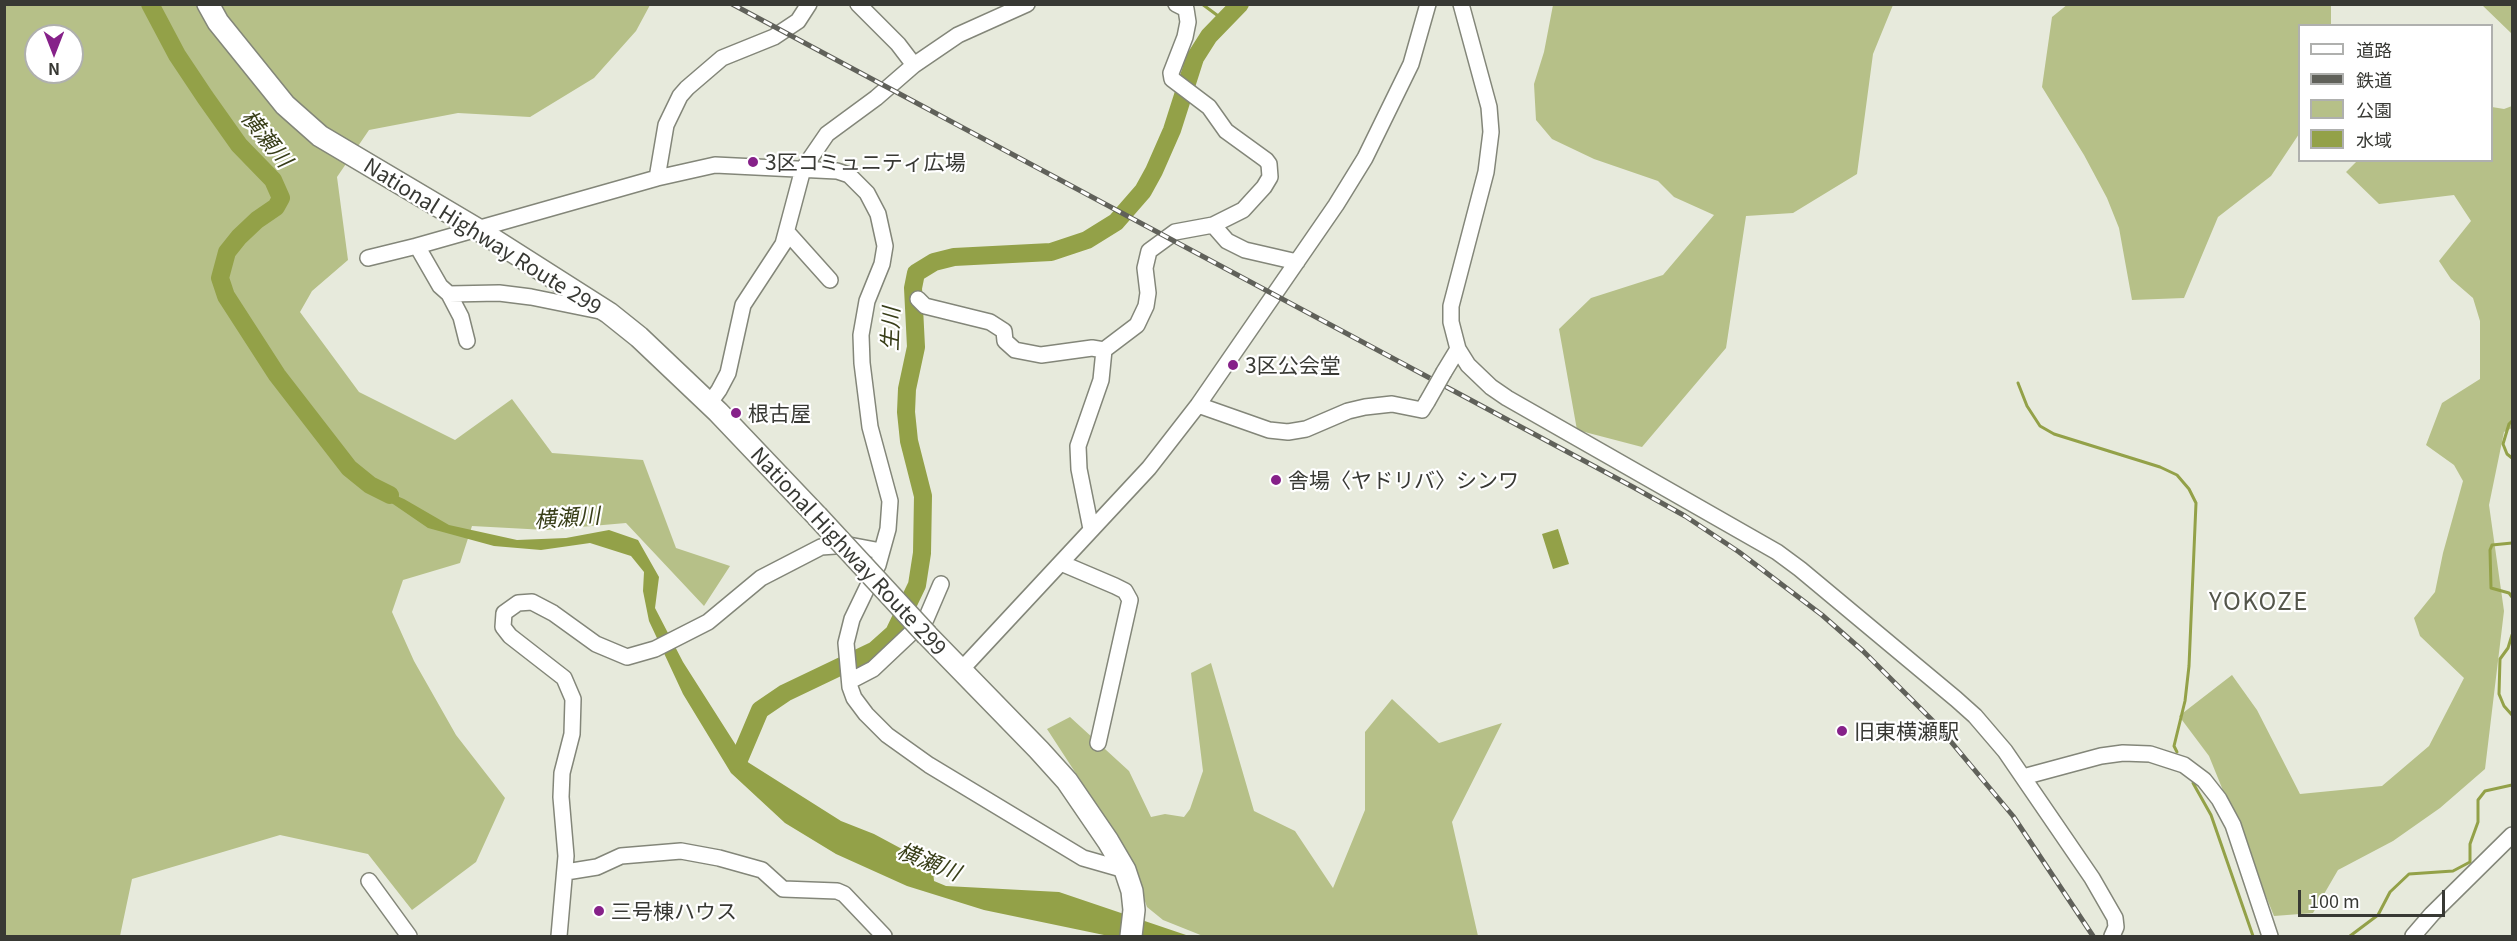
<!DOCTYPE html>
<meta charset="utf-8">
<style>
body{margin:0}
#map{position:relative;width:2517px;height:941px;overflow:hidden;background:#e7eadc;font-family:Georgia,"Noto Sans JP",serif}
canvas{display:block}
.frame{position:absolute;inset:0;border:6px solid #383934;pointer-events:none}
.legend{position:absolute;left:2298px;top:24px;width:195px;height:138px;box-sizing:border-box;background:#fff;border:2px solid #afb0ae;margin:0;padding:8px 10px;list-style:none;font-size:18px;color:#383934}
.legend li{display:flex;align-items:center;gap:12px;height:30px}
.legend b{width:30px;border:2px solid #afb0ae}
.north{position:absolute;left:24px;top:24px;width:60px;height:60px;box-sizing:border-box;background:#fff;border:2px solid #afb0ae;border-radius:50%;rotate:180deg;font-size:16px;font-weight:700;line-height:24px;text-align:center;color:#383934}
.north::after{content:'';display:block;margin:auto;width:21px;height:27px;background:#862189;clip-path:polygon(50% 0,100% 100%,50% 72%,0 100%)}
.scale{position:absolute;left:2298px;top:890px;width:147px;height:27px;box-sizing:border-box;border:3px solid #383934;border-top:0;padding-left:8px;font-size:18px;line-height:21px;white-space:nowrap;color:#383934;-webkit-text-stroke:4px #fff;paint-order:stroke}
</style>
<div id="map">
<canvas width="2517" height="941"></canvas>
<div class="frame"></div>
<ul class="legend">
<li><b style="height:8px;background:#fff"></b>道路</li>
<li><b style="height:8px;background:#60615a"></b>鉄道</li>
<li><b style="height:16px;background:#b6c088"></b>公園</li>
<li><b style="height:16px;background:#93a148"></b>水域</li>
</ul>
<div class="north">N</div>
<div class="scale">100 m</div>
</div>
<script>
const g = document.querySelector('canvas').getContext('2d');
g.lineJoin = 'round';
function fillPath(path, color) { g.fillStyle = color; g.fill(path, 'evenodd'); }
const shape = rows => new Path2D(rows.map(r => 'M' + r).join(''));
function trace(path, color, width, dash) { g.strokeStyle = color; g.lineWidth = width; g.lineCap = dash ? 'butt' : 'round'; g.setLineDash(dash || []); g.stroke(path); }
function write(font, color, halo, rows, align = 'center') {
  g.font = font + ' Georgia,"Noto Sans JP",serif'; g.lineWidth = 4.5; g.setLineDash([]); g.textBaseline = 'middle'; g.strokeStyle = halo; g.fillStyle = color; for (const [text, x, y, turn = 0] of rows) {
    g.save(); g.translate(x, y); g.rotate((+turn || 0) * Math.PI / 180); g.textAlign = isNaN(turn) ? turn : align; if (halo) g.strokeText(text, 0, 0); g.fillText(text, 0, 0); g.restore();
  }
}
fillPath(shape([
 [2068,4,2331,5,2331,25,2300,26,2299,134,2271,176,2218,217,2184,298,2132,300,2119,228,2107,198,2084,155,2042,87,2052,17],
 [5,5,650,5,636,31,594,78,530,117,458,113,369,130,337,177,348,260,312,291,300,312,359,392,455,440,512,399,552,453,643,460,676,548,730,566,704,606,626,523,546,530,472,526,460,563,403,580,392,612,414,661,456,735,505,798,476,862,412,910,368,854,280,835,132,879,120,936,5,936],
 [36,36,72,36,72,72,36,72],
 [1553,5,1893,5,1873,54,1857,174,1793,213,1746,216,1726,348,1642,447,1577,430,1559,329,1591,298,1663,275,1714,215,1674,197,1658,181,1594,159,1552,139,1536,120,1534,84,1544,52],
 [2482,5,2512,5,2512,36,2511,33],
 [2512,106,2512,428,2504,432,2489,505,2504,611,2485,769,2440,808,2393,841,2338,870,2313,913,2274,916,2209,756,2179,716,2232,675,2257,710,2300,794,2382,786,2429,746,2464,678,2420,636,2414,618,2435,592,2443,553,2463,481,2454,465,2426,445,2442,403,2480,379,2480,321,2473,298,2451,279,2439,261,2471,221,2454,195,2379,204,2346,172,2357,161,2492,160,2492,107,2504,109],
 [1211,663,1254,811,1295,831,1333,888,1365,810,1365,732,1392,699,1439,743,1502,723,1452,822,1478,936,1203,936,1163,920,1147,907,1129,855,1047,729,1070,717,1129,771,1151,817,1165,814,1184,817,1190,809,1203,771,1191,673]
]), '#b6c088');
fillPath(shape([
 [355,478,404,499,449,525,517,540,566,538,609,530,638,540,659,577,655,608,683,662,746,761,841,821,874,834,915,856,933,871,934,881,946,886,1059,892,1189,936,1104,935,984,910,907,886,836,854,785,823,731,773,683,694,649,621,643,591,644,572,631,556,590,543,541,550,494,546,428,528],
 [1558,529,1569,564,1553,569,1542,534]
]), '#93a148');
trace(shape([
 [1202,4,1225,21],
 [2018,383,2027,406,2040,426,2054,434,2160,467,2177,475,2189,489,2196,503,2189,666,2185,701,2174,746,2177,752],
 [2512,421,2509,424,2503,444,2507,454,2512,458],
 [2512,543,2492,545,2490,550,2491,588,2509,593,2512,597],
 [2512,635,2508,648,2500,659,2499,694,2504,706,2512,715],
 [2193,783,2211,815,2253,936],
 [2350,936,2378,915,2390,892,2409,874,2453,871,2470,862,2470,844,2478,822,2478,800,2485,791,2512,785]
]), '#93a148', 3);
trace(shape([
 [150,4,177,55,205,97,239,145,273,180,281,198,276,207,257,220,239,237,227,252,220,278,226,296,277,375,349,468,370,485,390,495],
 [738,762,760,710,785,693,875,650,894,633,917,585,922,553,923,496,909,441,906,412,907,389,916,347,913,288,916,273,934,262,954,257,1051,252,1087,240,1116,222,1143,191,1154,171,1172,130,1195,58,1209,36,1240,4]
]), '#93a148', 18);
const minor = shape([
 [858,4,898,44,914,65],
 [1461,4,1489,107,1491,132,1486,172,1451,306,1451,322,1458,349,1468,365,1491,387,1507,398,1777,552,1800,569,1956,699,1975,716,2005,751,2092,878,2115,918,2116,927,2112,936],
 [657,178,666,125,680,96,687,88,722,58,774,37,798,21,809,4],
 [1213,225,1227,241,1245,250,1297,262],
 [787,232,830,280],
 [368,258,417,246],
 [449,294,499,293,531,297,600,311],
 [918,299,925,306,990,322,1004,331,1005,341,1015,350,1041,355,1092,348,1104,350],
 [467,341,461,317,449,294,440,286,417,246,657,178,715,165,837,171,849,175,867,193,878,214,885,246,882,264,867,301,861,335,862,363,870,427,890,501,888,529,878,565,852,619,846,643,850,687,854,698,866,714,887,735,929,765,1083,858,1125,870],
 [1444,372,1458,349],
 [709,404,719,390,728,373,743,305,783,244,803,169,827,134,876,98,914,65,958,35,1027,4],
 [1198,405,1269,430,1288,432,1306,429,1348,411,1365,407,1392,404,1422,410,1427,402],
 [1091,529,1079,469,1078,446,1101,380,1104,350,1137,325,1146,306,1148,293,1145,268,1149,251,1175,232,1213,225,1243,210,1264,187,1270,177,1269,164,1266,160,1226,131,1209,107,1172,79,1171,73,1185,37,1188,22,1186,9,1176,4],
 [1061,563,1115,586,1125,591,1130,600,1098,743],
 [960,671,1149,468,1198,405,1336,205,1365,158,1411,64,1428,4],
 [850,681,873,669,926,619,941,584],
 [2023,777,2101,756,2123,753,2150,754,2184,765,2204,780,2219,799,2233,825,2270,936],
 [566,872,597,867,621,856,681,851,719,858,762,870,783,889,837,891,844,894,884,936],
 [369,881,409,936],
 [559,936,566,856,561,797,562,773,572,734,573,699,564,678,510,636,503,627,504,613,518,603,532,602,553,613,596,644,627,657,655,649,708,622,761,578,821,547,849,545,881,551],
 [2413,936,2432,914,2512,835]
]);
const highway = shape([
 [208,4,218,22,285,105,320,136,477,229,609,313,639,337,718,412,817,516],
 [927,635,1039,750,1067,781,1108,841,1125,870,1132,891,1134,910,1131,936]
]);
trace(minor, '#838679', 18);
trace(highway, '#838679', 24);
trace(minor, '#fff', 15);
trace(highway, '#fff', 21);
const rail = shape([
 [732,4,1633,487,1685,516,1739,552,1822,615,1863,651,1937,725,2013,816,2093,936]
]);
trace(rail, '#60615a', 5);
trace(rail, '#fff', 3, [9]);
const minorBridge = shape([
 [1427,402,1444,372]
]);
const highwayBridge = shape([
 [817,516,927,635]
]);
trace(minorBridge, '#838679', 18, []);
trace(highwayBridge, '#838679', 24, []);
trace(minorBridge, '#fff', 15);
trace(highwayBridge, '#fff', 21);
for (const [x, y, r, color] of [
 [753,162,6,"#862189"],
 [1233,365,6,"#862189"],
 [736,413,6,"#862189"],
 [1276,480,6,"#862189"],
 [1842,731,6,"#862189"],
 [599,911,6,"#862189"]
]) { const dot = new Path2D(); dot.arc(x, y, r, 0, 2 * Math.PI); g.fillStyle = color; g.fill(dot); trace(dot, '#fff', 2); }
write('21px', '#383934', '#fff', [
 ["3区コミュニティ広場",765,162],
 ["3区公会堂",1245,365],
 ["根古屋",748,413],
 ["舎場〈ヤドリバ〉シンワ",1288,480],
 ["旧東横瀬駅",1854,731],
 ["三号棟ハウス",611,911]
], 'left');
write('21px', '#383934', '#fff', [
 ["National Highway Route 299",483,236,32],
 ["National Highway Route 299",849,551,47]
]);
write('italic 22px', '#383e18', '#fff', [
 ["横瀬川",267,138,51],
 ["生川",890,329,-88],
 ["横瀬川",567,517,-4],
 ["横瀬川",929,861,22]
]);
g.letterSpacing = '1.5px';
write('24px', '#54564b', '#fff', [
 ["YOKOZE",2259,601]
]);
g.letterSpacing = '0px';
</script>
